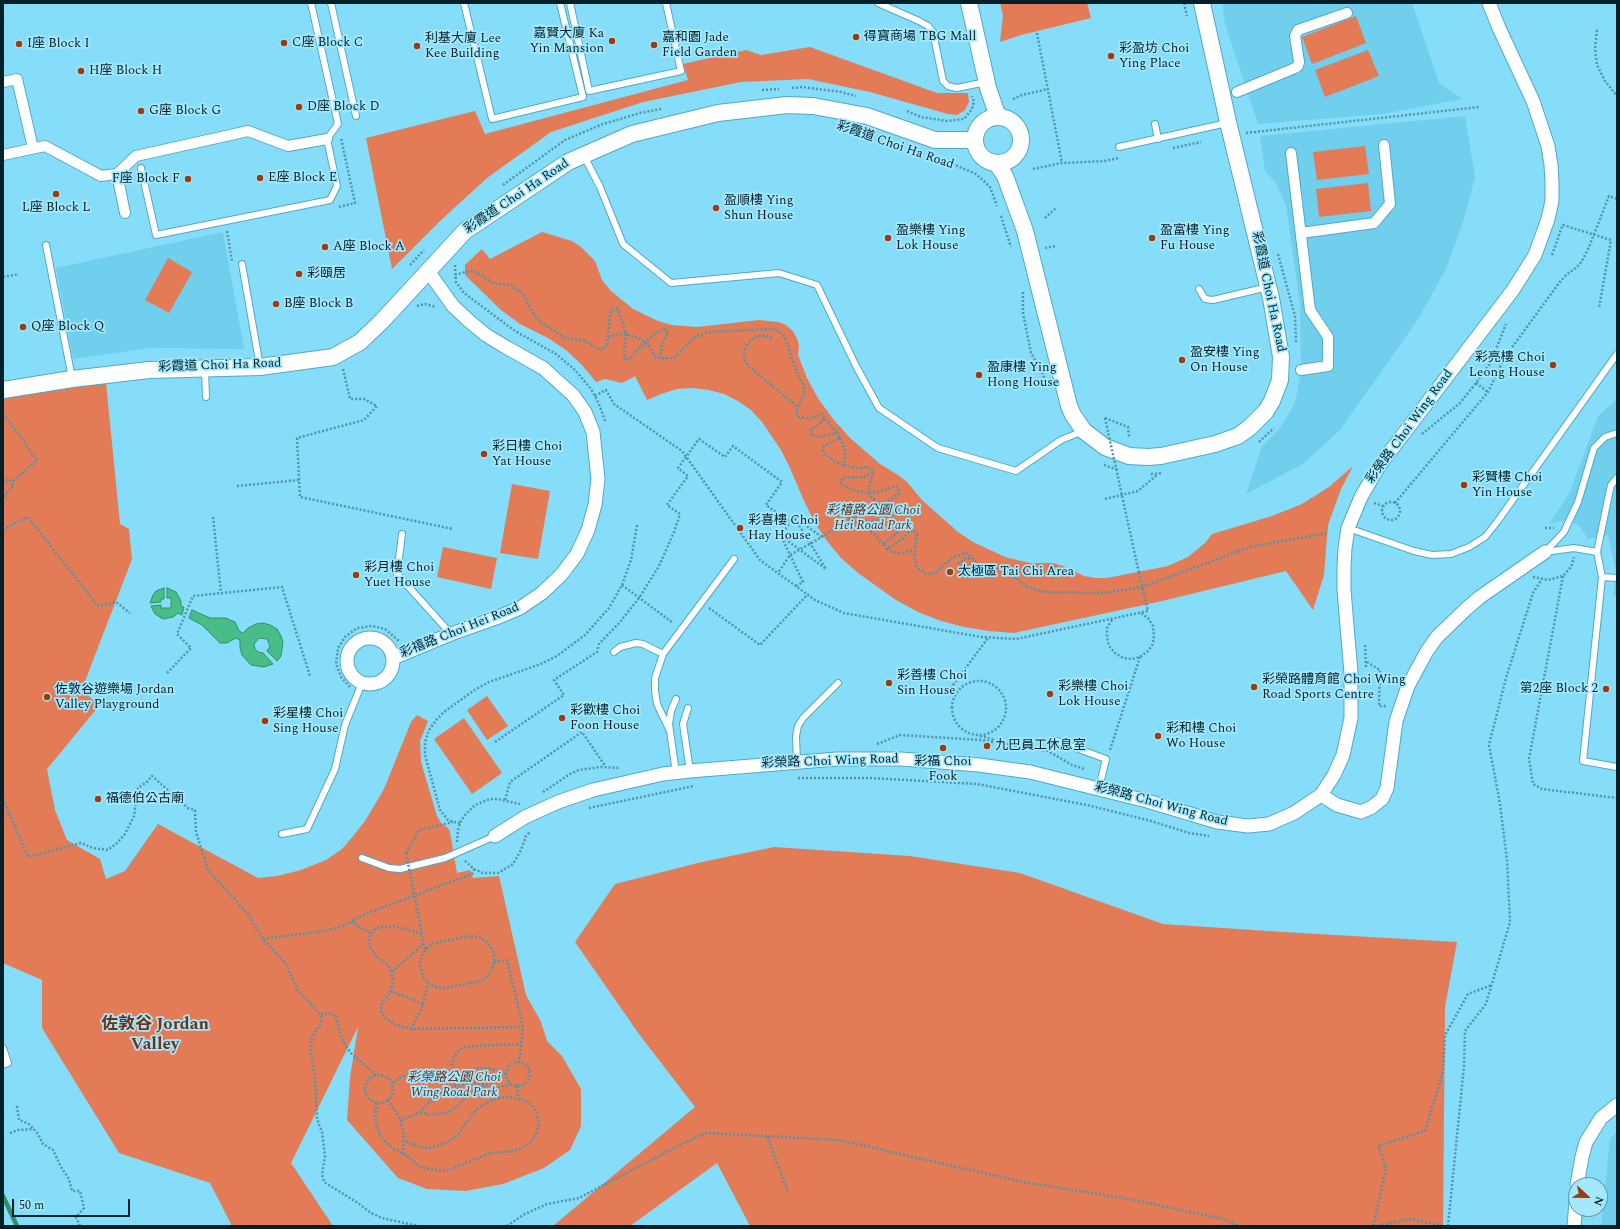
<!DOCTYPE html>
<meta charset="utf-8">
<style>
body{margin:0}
#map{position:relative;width:1620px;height:1229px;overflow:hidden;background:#85ddf9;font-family:Spectral,serif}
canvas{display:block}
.frame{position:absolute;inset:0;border:4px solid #032028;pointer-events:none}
.north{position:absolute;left:1568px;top:1177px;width:40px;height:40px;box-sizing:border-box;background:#a4e8fe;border:1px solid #6498a8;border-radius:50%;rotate:112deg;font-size:11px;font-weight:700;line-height:16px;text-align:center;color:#032028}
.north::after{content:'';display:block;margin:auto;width:14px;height:18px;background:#9f3a0c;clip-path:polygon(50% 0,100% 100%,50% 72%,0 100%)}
.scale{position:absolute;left:12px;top:1199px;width:118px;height:18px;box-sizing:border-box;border:2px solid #032028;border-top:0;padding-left:5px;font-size:12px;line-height:14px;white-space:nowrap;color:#032028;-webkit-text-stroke:3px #a4e8fe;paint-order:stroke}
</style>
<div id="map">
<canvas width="1620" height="1229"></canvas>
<div class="frame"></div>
<div class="north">N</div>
<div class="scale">50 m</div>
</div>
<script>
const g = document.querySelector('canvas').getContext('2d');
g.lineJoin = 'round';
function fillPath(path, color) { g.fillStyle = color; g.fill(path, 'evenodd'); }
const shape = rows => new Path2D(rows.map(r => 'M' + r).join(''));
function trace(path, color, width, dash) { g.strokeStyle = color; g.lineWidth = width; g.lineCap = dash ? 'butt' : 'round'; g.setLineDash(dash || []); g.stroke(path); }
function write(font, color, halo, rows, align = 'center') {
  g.font = font + ' Spectral,"Noto Sans TC",serif'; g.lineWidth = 3.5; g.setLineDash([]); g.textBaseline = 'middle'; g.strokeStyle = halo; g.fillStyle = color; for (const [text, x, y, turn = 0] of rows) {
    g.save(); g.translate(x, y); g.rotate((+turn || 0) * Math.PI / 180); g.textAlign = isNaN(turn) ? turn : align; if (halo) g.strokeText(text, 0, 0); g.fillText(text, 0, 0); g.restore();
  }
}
fillPath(shape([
 [1222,3,1412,3,1439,83,1462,99,1383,114,1258,124,1225,24],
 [1465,116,1475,177,1463,222,1446,269,1417,321,1340,430,1303,464,1246,494,1262,446,1279,429,1289,414,1296,399,1301,370,1300,304,1286,205,1276,183,1265,171,1260,136],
 [223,232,244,349,150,348,73,359,56,268],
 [1617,399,1617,596,1613,596,1616,573,1608,535,1588,539,1581,528,1576,524,1565,520,1550,523,1570,492,1598,416],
 [1617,1132,1617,1226,1601,1226,1610,1139]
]), '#6fcfed');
fillPath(shape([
 [1000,3,1087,3,1091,18,1021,35,1000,42,1003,15],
 [1356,16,1366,43,1312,64,1302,37],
 [810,47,937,93,968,93,969,102,965,110,957,115,948,114,870,92,808,79,741,82,643,102,551,132,487,178,440,221,392,269,366,138,475,111,485,134,688,80,683,64,746,50,761,55],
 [1368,50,1379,76,1325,97,1315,70],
 [1365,146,1369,174,1317,180,1313,152],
 [1368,183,1371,211,1319,217,1316,189],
 [542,232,572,241,581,247,595,261,602,280,611,291,633,309,658,321,672,325,697,327,759,320,778,322,786,325,792,330,797,338,799,346,798,355,807,378,819,400,834,420,850,438,880,464,898,475,907,482,922,500,958,532,973,542,1005,557,1030,563,1052,563,1063,566,1084,576,1096,578,1107,578,1168,566,1188,557,1205,543,1212,534,1272,516,1302,504,1329,487,1353,466,1341,489,1328,525,1324,575,1313,610,1286,571,1162,601,1014,633,989,631,964,627,941,621,918,612,896,600,858,573,841,558,827,541,815,523,805,503,789,466,781,450,762,422,751,410,738,401,724,394,709,390,693,388,677,389,661,394,647,400,635,376,622,383,605,379,596,382,582,365,566,350,548,338,520,324,501,310,465,275,465,265,482,249,490,259],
 [168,258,192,272,169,313,145,300],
 [106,383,120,524,129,529,132,559,82,689,99,706,47,769,55,810,67,840,100,859,106,879,125,871,158,824,258,878,277,876,301,870,326,860,342,849,354,835,365,821,384,789,411,722,417,715,428,721,420,741,421,762,437,816,441,823,448,828,450,832,457,873,470,870,473,878,499,876,526,995,541,1022,547,1041,562,1056,581,1089,581,1126,570,1150,544,1168,503,1184,466,1191,427,1189,398,1178,347,1120,350,1078,358,1027,291,1163,333,1226,232,1226,210,1183,119,1153,42,1028,42,980,3,963,3,399,73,385],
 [512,484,550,491,538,559,500,553],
 [443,547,497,558,491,589,437,577],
 [487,696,508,726,487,740,467,710],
 [464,718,502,773,472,794,434,739],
 [774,847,910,856,1020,873,1163,924,1283,932,1457,942,1445,1007,1443,1226,750,1226,717,1163,630,1226,553,1226,695,1107,639,1034,575,942,615,884,702,862]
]), '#e37b56');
const water = shape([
 [164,588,164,599,161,599,161,602,150,603,153,595,156,591,164,588],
 [167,588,176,592,181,601,181,606,184,607,182,615,178,613,173,617,163,619,155,614,151,606,161,605,161,608,171,608,171,598,167,598,167,588],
 [192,610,210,618,226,618,230,620,235,622,239,631,243,633,248,628,256,624,263,623,270,625,277,629,281,636,283,642,281,656,277,661,267,651,270,646,267,639,259,638,254,644,255,649,258,652,263,653,273,664,264,667,251,665,242,655,240,648,240,640,236,638,227,643,220,643,202,625,189,618,192,610]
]);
fillPath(water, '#48bd88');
trace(water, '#338e6b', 1);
trace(shape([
 [3,1196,17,1226]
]), '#338e6b', 4.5);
const service = shape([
 [331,3,356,116],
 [464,3,492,119,583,97,560,3],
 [570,3,589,91,681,71,666,3],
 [878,3,919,21,928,26,933,32,943,81,948,86,957,88,986,82],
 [1155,124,1158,139],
 [1119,147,1227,123],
 [584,156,600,187,623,244,671,283,779,273,817,285,856,366,879,408,938,448,1016,471,1061,440,1083,431],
 [141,168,156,235,330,200,337,186,327,139,338,124,311,3],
 [46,245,72,378],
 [242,264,260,367],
 [1199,289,1205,299,1213,300,1268,287],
 [205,369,206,397],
 [1348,528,1414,551,1432,555,1451,554,1469,547,1485,537,1497,522,1617,354],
 [402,534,397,574,451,634],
 [1545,552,1574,548,1597,552,1602,577,1583,761,1617,767],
 [1545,552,1564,532,1569,521,1578,502,1594,448,1605,437,1617,433],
 [1597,552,1609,494,1611,485,1617,478],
 [1602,577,1617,578],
 [614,652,620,647,636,643,643,644,663,654],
 [676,699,671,711,669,724,676,773],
 [688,708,683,724,690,771],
 [670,731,657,704,655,691,655,678,663,654,734,559],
 [1054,740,1106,759,1099,788],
 [797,762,796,736,798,726,803,718,838,683],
 [282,834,307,829,335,769,345,725,362,683],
 [362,858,389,868,400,869,445,858,495,836],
 [3,1048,8,1063,3,1065]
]);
const pedestrian = shape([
 [3,82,17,79,33,148],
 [1237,92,1295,68,1298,66,1299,62,1295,36,1298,30,1347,13],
 [1291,153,1310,310,1328,337,1328,366,1301,370],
 [3,155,45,146,101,176,117,174,125,213],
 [117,174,136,156,248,131,288,146,327,139],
 [1301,233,1374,223,1390,204,1384,145]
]);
const minor = shape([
 '347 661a23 23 0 1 1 46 0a23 23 0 1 1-46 0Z',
 [393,658,451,634,496,618,520,608,542,593,561,575,577,554,588,530,595,505,598,479,593,432,585,412,573,395,543,368,504,346,486,335,469,321,453,306,428,271],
 [1321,795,1337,805,1361,812,1372,807,1382,799,1387,788,1396,721,1408,686,1427,651,1437,637,1466,609,1480,597,1545,552],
 [495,836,525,817,558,802,593,790,663,774,690,771,837,759,901,759,979,765,1030,772,1147,801,1217,822,1248,826,1269,824,1294,813,1321,795,1334,775,1343,755,1351,718,1351,673,1344,590,1344,567,1345,548,1348,528,1361,497,1379,466,1513,290,1535,255,1548,219,1552,201,1552,183,1551,165,1548,146,1533,101,1499,28,1489,3],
 [1577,1185,1582,1157,1586,1142,1601,1118,1617,1105],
 [1574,1226,1576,1201]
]);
const tertiary = shape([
 [969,3,988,88,998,117],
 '975 140a23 23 0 1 1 46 0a23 23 0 1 1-46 0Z',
 [996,163,1005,176,1025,231,1069,406,1073,415,1084,431,1105,447,1129,456,1148,457,1161,456,1215,444,1238,436,1249,428,1266,411,1272,401,1280,380,1281,357,1271,298,1228,122,1202,3],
 [3,390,72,379,149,370,260,367,333,357,360,342,382,321,465,231,568,162,632,134,718,113,787,105,813,106,867,116,935,140,975,140]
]);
trace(service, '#51a9c4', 8);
trace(pedestrian, '#51a9c4', 12);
trace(minor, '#51a9c4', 15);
trace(tertiary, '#51a9c4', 18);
trace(shape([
 [1184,3,1187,16],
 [1597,30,1595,48,1597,65,1605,81,1617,96],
 [1037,33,1062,163],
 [792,88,803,87,841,92,856,96],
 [762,90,779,89],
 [1013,99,1022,95,1048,89],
 [907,111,921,117,947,121,964,119,972,109,974,101,972,96],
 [1246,133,1479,107],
 [1173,148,1201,142],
 [934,156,976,174,990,187,997,206],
 [1033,169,1062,163,1105,161,1119,158],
 [503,185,565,140,603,124,640,113,661,109],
 [339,207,355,203,341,138],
 [1001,216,1011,247],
 [1045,218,1056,208],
 [1563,225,1611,240,1599,308],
 [227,231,232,261],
 [1045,248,1056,246],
 [1278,254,1295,316,1296,342],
 [1552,255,1563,224],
 [410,265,424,250],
 [455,265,456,282,464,293,515,331,556,354,575,370,591,389,599,404,606,423],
 [455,275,469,271,474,271,493,283,511,285,523,294,530,308,539,321,565,338,585,341,599,349,604,349,607,345,610,315,613,309,618,309,626,334,624,355,626,360,630,359,645,342,659,331,665,329,668,333,662,344,660,359],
 [3,277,19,274],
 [1023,292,1023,313,1031,353,1043,374,1046,385],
 [417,306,425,304,436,307],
 [608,337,620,334,626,334,639,338,649,346,655,356,665,359,675,357,693,338,708,332,774,329,781,333,786,340,795,368,804,387,804,395,796,411,797,414,799,417,810,419,822,414,825,419,811,430,811,435,817,437,837,433,840,438,824,446,823,451,825,454,836,462,846,466,857,468,868,467,872,470,873,473,864,477,843,478,840,481,842,485,856,491,869,493,886,490,894,486,898,487,899,493,881,506,848,519,822,537,790,555,778,573],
 [772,338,765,336,757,336,751,340,747,345,744,352,745,360,748,366,798,407],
 [343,369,350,399,364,399,377,406,364,420,297,438,300,497,453,529],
 [1476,383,1488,392],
 [595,396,606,390,614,404,682,451,760,560,815,600,844,613,981,637,1016,639,1148,611,1139,573],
 [3,413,37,460,12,482],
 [1105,418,1128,427,1129,437],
 [825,419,837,433],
 [1422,434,1460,403,1476,383,1491,362,1506,324],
 [840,438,845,449,845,460,844,466],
 [1259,442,1274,428],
 [1104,465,1118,470],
 [873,473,869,487,869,493,871,497,881,506],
 [1151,474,1163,473],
 [3,482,9,479,14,485,3,498],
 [237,486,299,480],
 [1105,499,1138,491,1158,474],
 '1382 511a9 9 0 1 1 18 0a9 9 0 1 1-18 0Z',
 [1374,503,1383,506],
 [1395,503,1488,392,1505,357,1559,283,1566,275,1577,267,1582,261,1589,247,1609,196,1617,199,1617,198],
 [213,517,221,593],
 [848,519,867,522,879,520,891,516,902,509,906,508,908,514,901,528,896,534,883,544,887,549,904,538,910,531,914,530,917,535,914,557,917,568,926,574,932,574,937,571,953,557,966,553,974,559,976,566,973,573,964,576],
 [855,521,859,527,869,530,875,535,883,544],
 [1545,528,1554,528],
 [3,529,28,517,98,606,116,602,130,613],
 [781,536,790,522],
 [887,549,892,552,901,553,915,550],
 [974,559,966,558,959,563,958,568,962,576,970,578,988,568,997,568,1005,569,1026,586,1043,592,1104,593,1142,587,1250,547,1327,533],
 [1563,576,1529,759,1533,784,1542,789,1617,798],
 [1533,577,1548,580,1563,576,1571,567,1574,557],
 [622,585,673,623],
 [796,586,803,582,781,536,826,569,794,517,822,537],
 [709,608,760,645,808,594],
 [1112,620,1107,628,1107,637,1109,646,1115,653,1123,658,1132,659,1140,657,1148,651,1153,644,1154,635,1153,626,1148,618,1141,613],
 [1365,645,1366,668],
 [1367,662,1380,670,1379,706,1386,706],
 [167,673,191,648,177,634,193,596,282,587,310,676],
 '952 708a27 27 0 1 1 54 0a27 27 0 1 1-54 0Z',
 [350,687,341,677,336,664,338,648,345,637,357,628,372,626,385,629,399,641],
 [956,693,950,689,988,638],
 [980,736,1002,742],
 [495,742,564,695,554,680,597,652,599,644,620,622,639,598,659,566,674,532,680,514,667,505,688,476,678,468,699,439,725,457,733,446,782,482,766,505,790,522,794,517],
 [877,744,900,735,980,740,1048,751,1072,765,1085,769],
 [1110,750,1140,657],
 [798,778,871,778,977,784,1087,805,1151,821,1189,833,1209,836],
 [543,792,570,774,579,770,601,767,620,768],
 [3,799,28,857,81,843,93,848,108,850,117,843,125,834,134,816,138,788,147,782,152,776,188,808,195,810,196,832,208,870,248,914,263,939,286,964,297,989,321,1015,321,1023,311,1039,311,1053,315,1078,317,1119,322,1132,325,1156,322,1174,324,1182,358,1203,371,1213,382,1218,418,1226],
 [505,800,510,782,582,732,606,767],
 [589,808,694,786],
 [460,823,454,822,448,820,440,810,425,755,425,742,429,730,437,719,444,712,473,691,489,682,541,664,557,656,585,635,609,608,622,585,631,560,637,525],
 [457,842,458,830,460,823,464,816,475,805,490,799,498,799,520,804],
 [406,853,419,830,453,822],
 [474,869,483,873,498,873,513,864,521,850,526,836,530,832],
 [417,908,425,951],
 [352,921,357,926,371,934],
 [422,934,394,926,382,927,375,929,371,934,369,941,370,947,378,958,389,966,393,978,391,991,382,1003,381,1011,384,1017,396,1025,411,1029,523,1027],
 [471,936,479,937,486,941,491,947,494,955,494,962,492,970,487,977,480,981,444,988,436,987,428,983,423,977,421,969,420,961,423,954,428,947,434,943,471,936],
 [263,939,330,930,345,925,365,914,472,874,474,869,465,861],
 [494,962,507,960,523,1027,519,1062,513,1063,508,1067,506,1074,507,1079,511,1084,517,1086,523,1085,528,1081,530,1076,529,1069,525,1064,519,1062],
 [392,972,423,944],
 [391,991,423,1004],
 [321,1015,329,1013,336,1016,341,1036,347,1048,351,1053,376,1075],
 [411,1029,422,1007,428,983],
 '365 1089a14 14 0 1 1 28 0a14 14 0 1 1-28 0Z',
 [393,1083,399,1078,407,1075,415,1075,438,1079,478,1068,488,1068,506,1074],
 [455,1086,452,1063,454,1056,459,1050,465,1047,473,1046,521,1044],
 [517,1086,518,1098],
 [388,1100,401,1120,404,1136,403,1153],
 [377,1103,375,1113,376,1123,379,1134,385,1142,394,1149,403,1153,419,1166,429,1169,439,1171,449,1170,490,1153,513,1151,522,1148,531,1142,536,1134,539,1124,537,1114,532,1105,523,1100,508,1097,498,1098,489,1101,480,1107,473,1113,458,1135,444,1144,428,1148,420,1147,405,1141],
 [17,1106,19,1120,29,1124,38,1134,43,1144,53,1150,61,1167,69,1179,72,1191,80,1191,84,1208,76,1217,80,1226],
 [420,1112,429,1115,446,1113,454,1109,472,1092,486,1085],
 [401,1120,420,1112,434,1097,455,1086,476,1083,499,1087,511,1084],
 [10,1133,18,1130,34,1129],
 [767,1136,788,1192],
 [507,1226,523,1215,547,1204,579,1198,678,1146,705,1133,839,1140,1023,1182,1129,1199,1223,1219,1238,1226],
 [1373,1226,1386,1168,1378,1146,1425,1131,1443,1072,1445,1035,1468,994,1492,985],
 [1374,1226,1411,1219,1444,1226],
 [1448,1226,1464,1066,1465,1031,1486,1004,1510,922,1507,860,1500,804,1489,745,1506,678,1533,593,1542,579]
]), '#5394a9', 2.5, [2, 2]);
trace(service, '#fff', 6);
trace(pedestrian, '#fff', 10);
trace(minor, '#fff', 13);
trace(tertiary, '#fff', 16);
trace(shape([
 [1105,418,1139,573],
 [406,853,417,908]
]), '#5394a9', 2.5, [2, 2]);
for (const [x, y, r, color] of [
 [856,37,4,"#9f3a0c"],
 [612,41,4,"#9f3a0c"],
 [284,43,4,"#9f3a0c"],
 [19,44,4,"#9f3a0c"],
 [654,45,4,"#9f3a0c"],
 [417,46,4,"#9f3a0c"],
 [1111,56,4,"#9f3a0c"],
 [81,71,4,"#9f3a0c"],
 [299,107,4,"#9f3a0c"],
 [141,111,4,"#9f3a0c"],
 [260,178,4,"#9f3a0c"],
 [188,179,4,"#9f3a0c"],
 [56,194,4,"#9f3a0c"],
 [716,208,4,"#9f3a0c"],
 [888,238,4,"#9f3a0c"],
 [1152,238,4,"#9f3a0c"],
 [325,247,4,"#9f3a0c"],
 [299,274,4,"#9f3a0c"],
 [276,304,4,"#9f3a0c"],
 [23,327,4,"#9f3a0c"],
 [1182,360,4,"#9f3a0c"],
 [1553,365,4,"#9f3a0c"],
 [979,375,4,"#9f3a0c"],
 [484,454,4,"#9f3a0c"],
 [1464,485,4,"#9f3a0c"],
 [740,528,4,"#9f3a0c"],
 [950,572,4,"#9f3a0c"],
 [356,575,4,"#9f3a0c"],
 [889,683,4,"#9f3a0c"],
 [1254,687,4,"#9f3a0c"],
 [1606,689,4,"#9f3a0c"],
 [1050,694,4,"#9f3a0c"],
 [47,697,4,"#9f3a0c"],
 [562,718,4,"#9f3a0c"],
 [265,721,4,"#9f3a0c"],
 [1158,736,4,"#9f3a0c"],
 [987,746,4,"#9f3a0c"],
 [943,748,4,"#9f3a0c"],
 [98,799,4,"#9f3a0c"]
]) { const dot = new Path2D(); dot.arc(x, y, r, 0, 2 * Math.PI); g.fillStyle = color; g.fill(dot); trace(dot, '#a4e8fe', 1.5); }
write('13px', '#032028', '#a4e8fe', [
 ["嘉賢大廈 Ka",604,34,"right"],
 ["Yin Mansion",604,49,"right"],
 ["得寶商場 TBG Mall",864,37],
 ["嘉和園 Jade",662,38],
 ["Field Garden",662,53],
 ["利基大廈 Lee",425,39],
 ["Kee Building",425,54],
 ["C座 Block C",292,43],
 ["I座 Block I",27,44],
 ["彩盈坊 Choi",1119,49],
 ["Ying Place",1119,64],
 ["H座 Block H",89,71],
 ["D座 Block D",307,107],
 ["G座 Block G",149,111],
 ["E座 Block E",268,178],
 ["F座 Block F",180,179,"right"],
 ["盈順樓 Ying",724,201],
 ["Shun House",724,216],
 ["L座 Block L",56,208,"center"],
 ["盈樂樓 Ying",896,231],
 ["Lok House",896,246],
 ["盈富樓 Ying",1160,231],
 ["Fu House",1160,246],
 ["A座 Block A",333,247],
 ["彩頤居",307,274],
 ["B座 Block B",284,304],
 ["Q座 Block Q",31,327],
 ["盈安樓 Ying",1190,353],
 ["On House",1190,368],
 ["彩亮樓 Choi",1545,358,"right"],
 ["Leong House",1545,373,"right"],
 ["盈康樓 Ying",987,368],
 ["Hong House",987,383],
 ["彩日樓 Choi",492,447],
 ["Yat House",492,462],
 ["彩賢樓 Choi",1472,478],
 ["Yin House",1472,493],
 ["彩喜樓 Choi",748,521],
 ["Hay House",748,536],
 ["彩月樓 Choi",364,568],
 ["Yuet House",364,583],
 ["太極區 Tai Chi Area",958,572],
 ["彩善樓 Choi",897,676],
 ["Sin House",897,691],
 ["彩榮路體育館 Choi Wing",1262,680],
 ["Road Sports Centre",1262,695],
 ["彩樂樓 Choi",1058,687],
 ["Lok House",1058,702],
 ["第2座 Block 2",1598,689,"right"],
 ["佐敦谷遊樂場 Jordan",55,690],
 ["Valley Playground",55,705],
 ["彩歡樓 Choi",570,711],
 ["Foon House",570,726],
 ["彩星樓 Choi",273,714],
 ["Sing House",273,729],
 ["彩和樓 Choi",1166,729],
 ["Wo House",1166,744],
 ["九巴員工休息室",995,746],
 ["彩福 Choi",943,762,"center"],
 ["Fook",943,777,"center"],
 ["福德伯公古廟",106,799]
], 'left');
write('13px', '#032028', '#a4e8fe', [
 ["彩霞道 Choi Ha Road",895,146,19],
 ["彩霞道 Choi Ha Road",517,197,-34],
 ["彩霞道 Choi Ha Road",1268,292,78],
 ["彩霞道 Choi Ha Road",220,366,-2],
 ["彩榮路 Choi Wing Road",1410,427,-54],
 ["彩禧路 Choi Hei Road",460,631,-22],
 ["彩榮路 Choi Wing Road",830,762,-2],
 ["彩榮路 Choi Wing Road",1161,805,15]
]);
write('italic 13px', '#5f2d1b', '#a4e8fe', [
 ["彩禧路公園 Choi",873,511],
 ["Hei Road Park",873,526],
 ["彩榮路公園 Choi",454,1078],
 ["Wing Road Park",454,1093]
]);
write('bold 17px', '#723117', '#a4e8fe', [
 ["佐敦谷 Jordan",155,1026],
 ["Valley",155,1046]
]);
</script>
